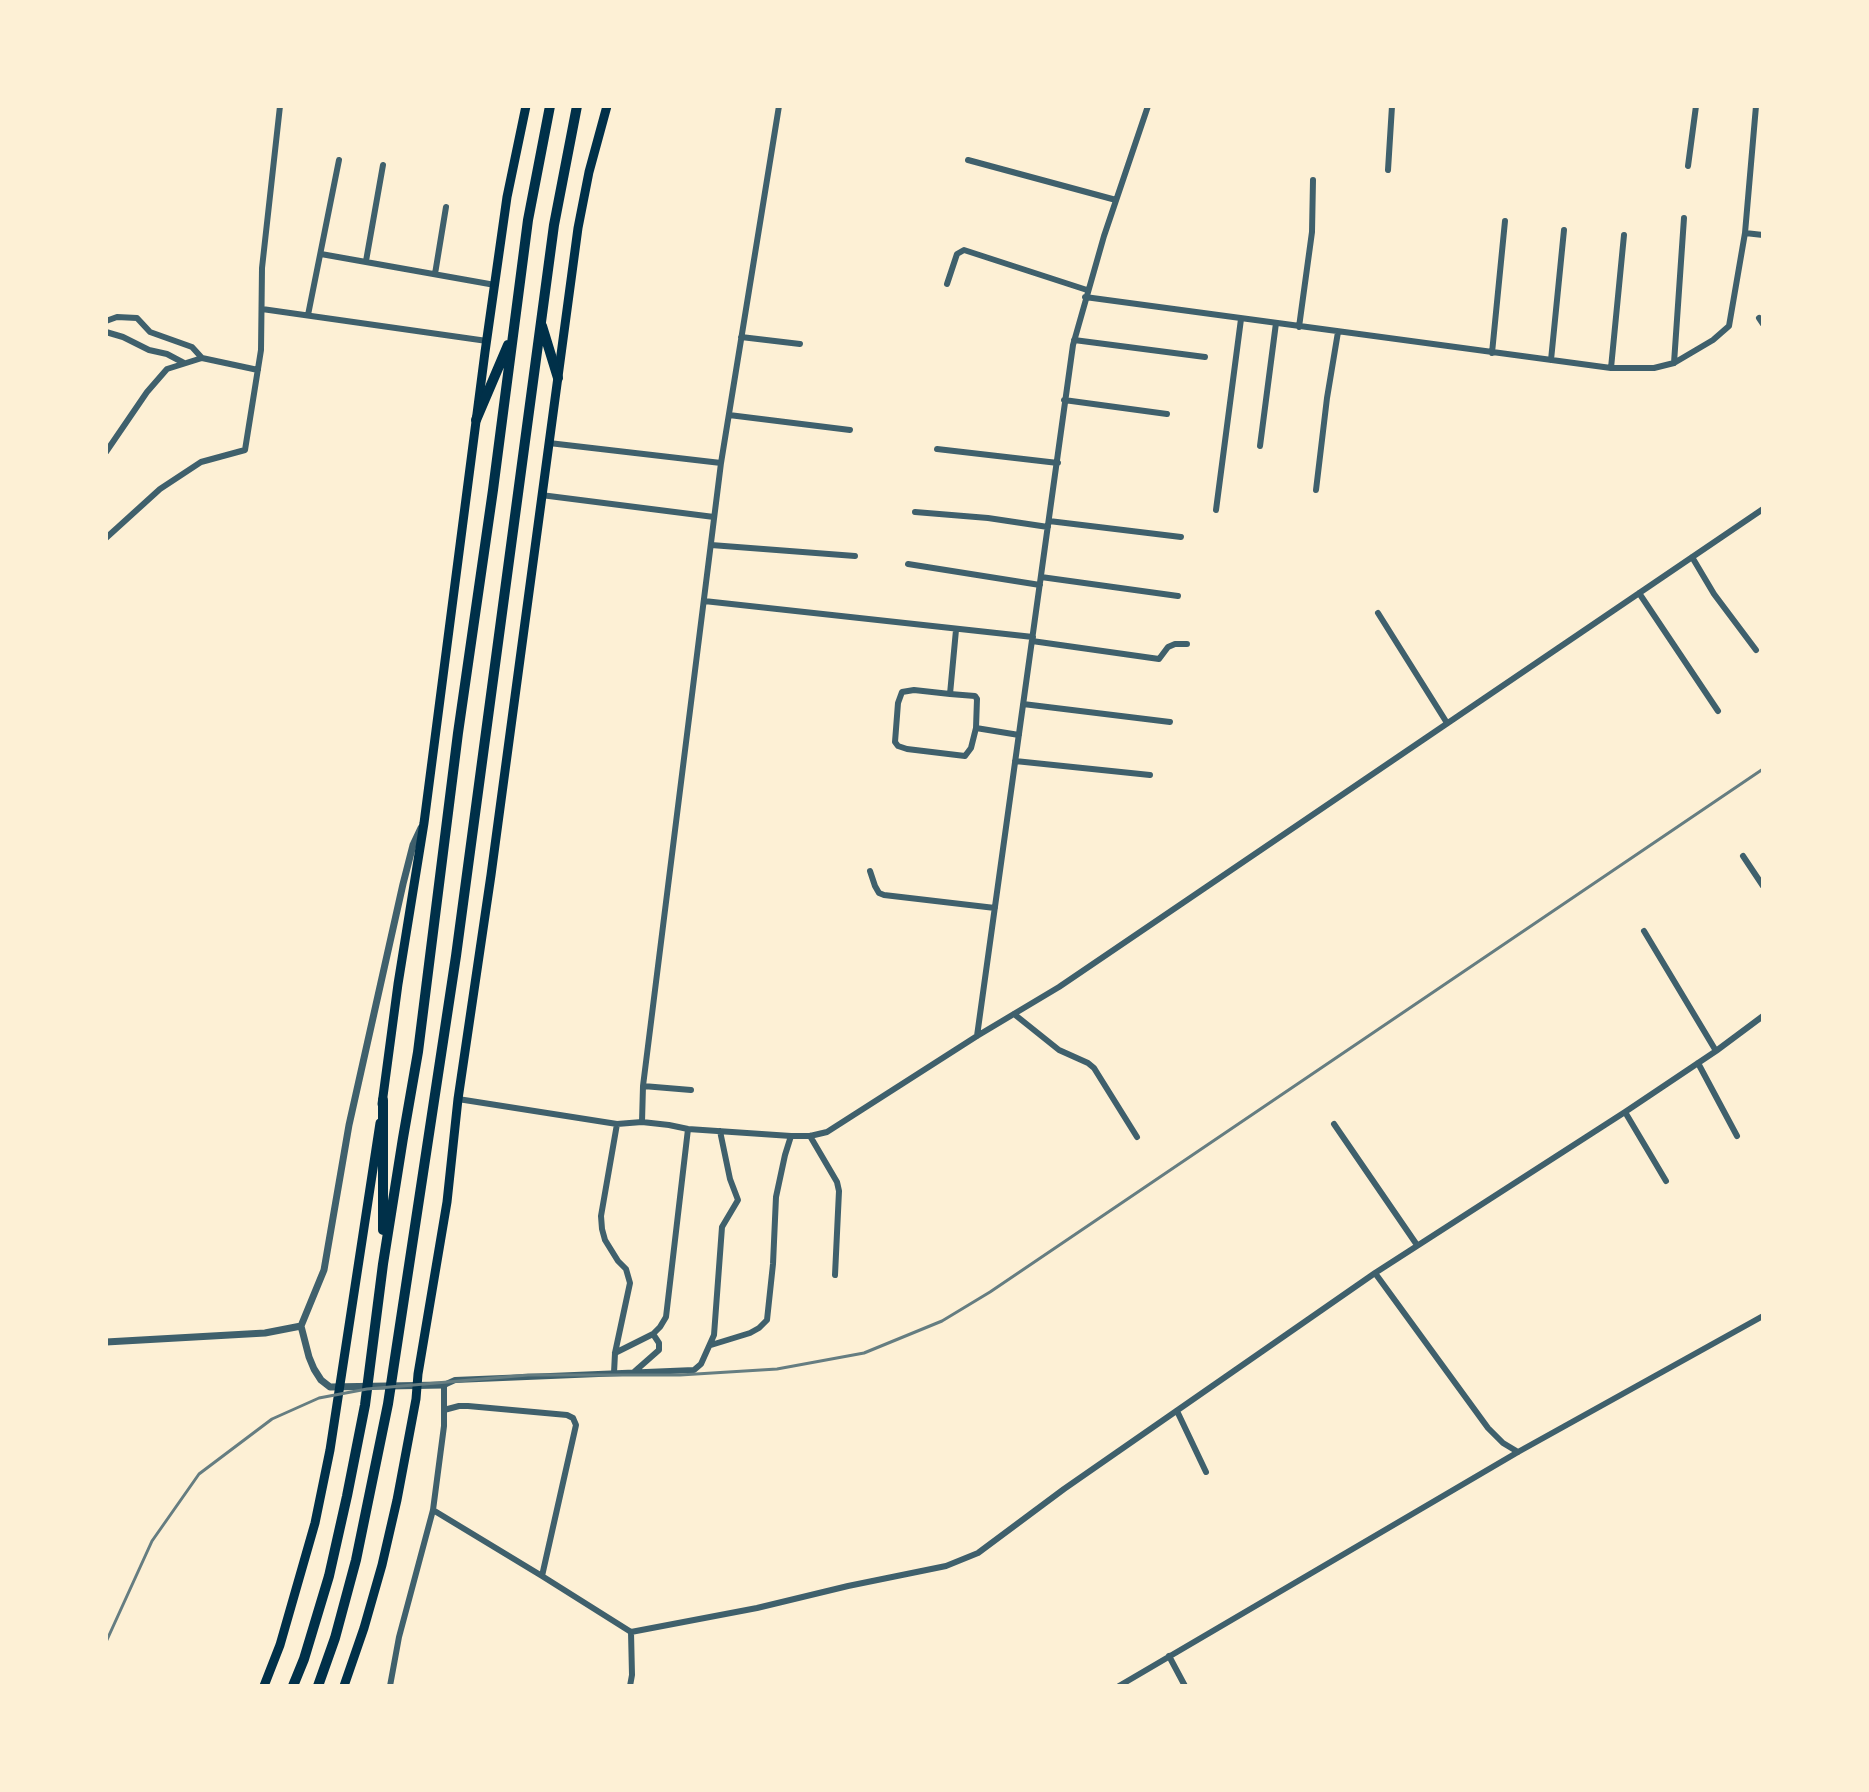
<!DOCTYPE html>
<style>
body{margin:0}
#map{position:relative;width:1869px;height:1792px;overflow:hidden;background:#fdf0d5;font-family:Karla,sans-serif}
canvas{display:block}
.frame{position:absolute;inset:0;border:108px solid #fdf0d5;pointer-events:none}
</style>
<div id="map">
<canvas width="1869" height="1792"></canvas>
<div class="frame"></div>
</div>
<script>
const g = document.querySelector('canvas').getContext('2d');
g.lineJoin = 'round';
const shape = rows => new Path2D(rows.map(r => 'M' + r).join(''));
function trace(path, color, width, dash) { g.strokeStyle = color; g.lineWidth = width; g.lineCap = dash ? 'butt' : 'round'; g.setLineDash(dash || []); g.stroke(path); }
trace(shape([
 [779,106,721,463,643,1086,642,1122,669,1125,688,1129,791,1136,810,1136,827,1132,977,1036,1059,987,1763,509],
 [968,160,1116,200],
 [1688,166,1696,106],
 [1388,170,1392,106],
 [1745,233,1763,235],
 [321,254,495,285],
 [366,261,383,165],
 [435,274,446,207],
 [947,284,957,254,964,250,1087,290],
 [1085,297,1611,368,1654,368,1674,363,1713,340,1729,326,1745,233,1756,106],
 [262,309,487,341],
 [308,315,339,160],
 [1759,318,1763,324],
 [106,321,117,317,137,318,150,332,192,347,202,358],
 [1299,327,1312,232,1313,180],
 [106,332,123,337,149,350,167,354,184,363],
 [741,337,800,344],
 [1074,340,1205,357],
 [1492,353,1505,221],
 [1551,360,1564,230],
 [1674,363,1684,218],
 [1611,368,1624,235],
 [1064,400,1167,414],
 [729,415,850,430],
 [549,443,721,463],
 [1260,446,1276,323],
 [937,449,1058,463],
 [106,452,147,392,167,369,202,358,258,370],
 [1316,490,1327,398,1338,332],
 [541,495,714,517],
 [1216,510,1241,319],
 [915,512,988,518,1048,527],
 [1049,521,1181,537],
 [106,538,160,489,201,462,245,450,261,350,262,268,280,106],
 [711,545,855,556],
 [1692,557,1714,594,1756,650],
 [908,564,1040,585],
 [1041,577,1178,596],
 [1639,593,1718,711],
 [704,601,1033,637],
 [1378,613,1447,723],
 [956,630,950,694,914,690,902,692,898,703,895,742,898,746,907,749,965,756,971,748,976,728,1019,735],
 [1032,641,1159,659,1168,647,1175,644,1187,644],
 [950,694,975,696,977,699,976,728],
 [1023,704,1170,722],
 [1015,761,1150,775],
 [1743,856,1763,886],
 [870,871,875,886,879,893,884,895,995,908],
 [1644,931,1716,1051],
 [1014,1014,1059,1050,1088,1063,1094,1068,1137,1137],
 [977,1036,1073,345,1104,236,1148,106],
 [1698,1063,1737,1136],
 [643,1086,691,1090],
 [458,1099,617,1124],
 [1625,1112,1666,1181],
 [1334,1124,1417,1245],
 [810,1136,837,1182,839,1191,835,1275],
 [1375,1273,1488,1428,1503,1443,1518,1452],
 [711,1345,750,1333,759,1328,767,1320,773,1264,776,1197,785,1155,791,1136],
 [615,1353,653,1334,660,1327,666,1317,688,1129],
 [634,1372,659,1350,659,1343,653,1334],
 [614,1373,615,1353,630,1283,626,1269,618,1261,605,1240,602,1229,601,1216,617,1124,642,1122],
 [444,1410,444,1385,455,1380,694,1370,701,1364,714,1335,722,1227,738,1200,730,1179,720,1131],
 [1177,1411,1206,1472],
 [433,1510,542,1576,631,1632,757,1608,848,1586,946,1566,978,1553,1064,1489,1375,1273,1625,1112,1716,1051,1763,1016],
 [1169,1656,1185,1686],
 [390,1686,399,1637,433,1510,444,1426,444,1410,459,1406,468,1406,567,1415,573,1418,576,1425,542,1576],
 [630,1686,632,1675,631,1632],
 [1119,1686,1518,1452,1763,1316]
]), '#3f606c', 6);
trace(shape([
 [301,1326,309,1357,314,1369,321,1380,330,1387,444,1385],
 [106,1342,265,1333,301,1326,324,1270,349,1125,403,884,413,845,421,828]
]), '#3f606c', 7);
trace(shape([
 [382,1104,398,984,424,823,485,352,507,197,526,106],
 [264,1686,280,1645,315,1523,330,1450,380,1123],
 [344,1686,364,1628,382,1565,397,1500,416,1399,418,1374,447,1202,458,1099,491,875,578,228,589,172,607,106]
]), '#003049', 9);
trace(shape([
 [542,326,558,378],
 [476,420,508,345],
 [383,1100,383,1230],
 [293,1686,304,1659,329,1576,347,1496,365,1405,383,1264,403,1138,418,1052,458,733,493,490,528,220,550,106],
 [318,1686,335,1638,356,1560,388,1404,456,956,554,225,577,106]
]), '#003049', 10);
trace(shape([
 [106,1642,152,1541,199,1474,272,1419,319,1398,367,1389,528,1375,680,1375,777,1369,864,1353,942,1321,990,1292,1763,769]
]), '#657d81', 3);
</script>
